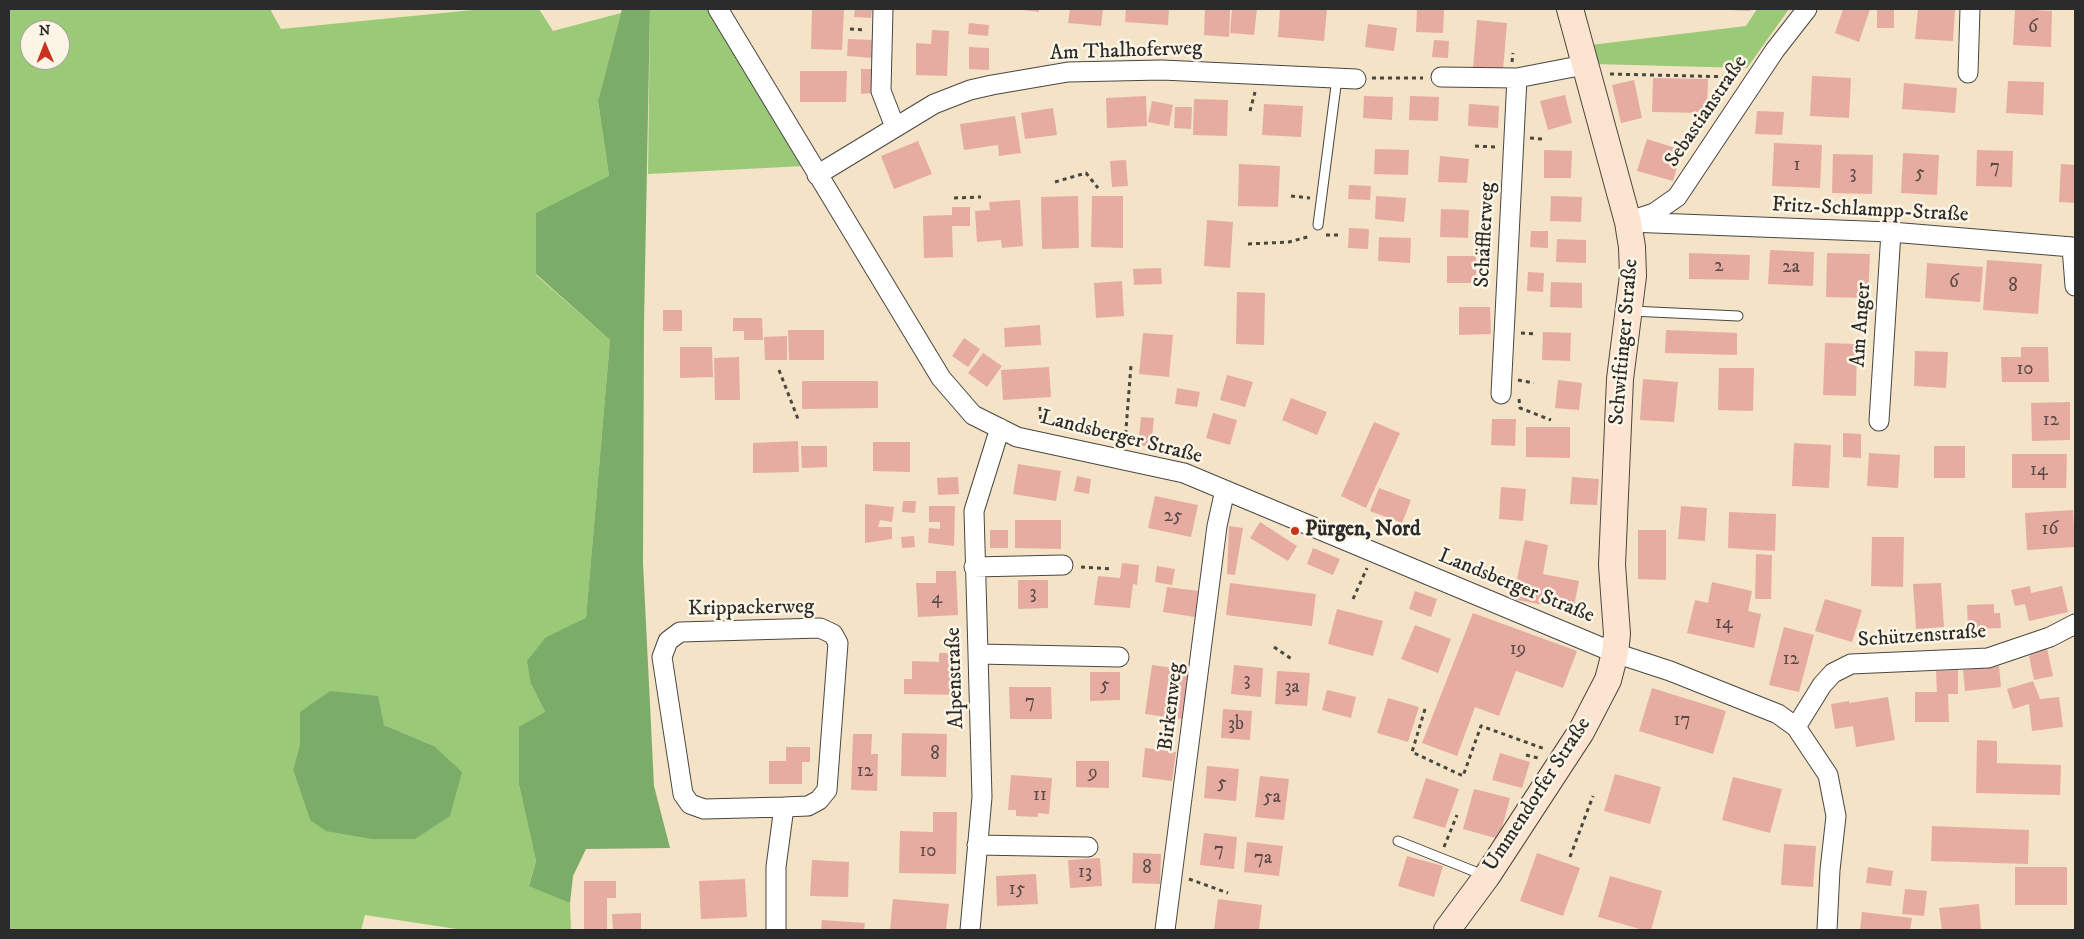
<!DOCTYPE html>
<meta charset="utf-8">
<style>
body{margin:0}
#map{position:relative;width:2084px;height:939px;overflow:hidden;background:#f4e3c6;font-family:"IM FELL DW Pica",serif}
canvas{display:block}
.frame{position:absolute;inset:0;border:10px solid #2b2b2b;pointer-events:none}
.north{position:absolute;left:20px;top:20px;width:50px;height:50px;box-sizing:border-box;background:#fcf5e5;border:1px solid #a8a49b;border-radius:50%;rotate:359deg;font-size:14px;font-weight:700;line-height:20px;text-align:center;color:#2b2b2b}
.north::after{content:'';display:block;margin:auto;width:18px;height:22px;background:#c8321e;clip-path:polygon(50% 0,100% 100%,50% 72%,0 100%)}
</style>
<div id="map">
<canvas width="2084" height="939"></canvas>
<div class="frame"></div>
<div class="north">N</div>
</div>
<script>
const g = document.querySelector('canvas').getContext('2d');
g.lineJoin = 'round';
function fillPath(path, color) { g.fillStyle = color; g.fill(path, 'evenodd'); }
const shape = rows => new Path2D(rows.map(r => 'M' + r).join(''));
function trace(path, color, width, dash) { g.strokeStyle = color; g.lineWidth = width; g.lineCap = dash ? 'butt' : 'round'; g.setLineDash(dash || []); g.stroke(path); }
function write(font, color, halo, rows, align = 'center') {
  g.font = font + ' "IM FELL DW Pica",serif'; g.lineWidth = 5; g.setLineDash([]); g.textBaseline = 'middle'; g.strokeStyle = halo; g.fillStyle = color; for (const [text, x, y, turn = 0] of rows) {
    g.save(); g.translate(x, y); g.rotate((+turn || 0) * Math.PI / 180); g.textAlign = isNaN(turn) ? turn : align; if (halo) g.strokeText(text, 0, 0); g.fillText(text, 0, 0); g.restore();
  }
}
fillPath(shape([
 [9,9,270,9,281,29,483,9,539,9,553,31,621,13,598,101,609,176,536,275,610,340,586,619,546,637,531,684,545,712,519,785,536,861,529,885,570,903,571,930,463,930,365,915,361,930,9,930],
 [30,30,60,30,60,60,30,60],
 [300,712,384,725,434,746,310,820,293,770,300,744],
 [650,9,712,9,804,166,648,174],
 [1757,9,1789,9,1747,68,1594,64,1591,45,1746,26]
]), '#9ac978');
fillPath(shape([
 [622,9,650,9,644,323,643,563,654,786,670,848,586,849,573,876,570,903,529,886,536,861,519,785,519,727,545,712,531,684,527,661,546,637,586,618,610,340,536,274,536,213,609,176,598,101],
 [330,691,378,696,384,725,434,746,462,772,450,816,415,839,372,839,326,831,310,820,293,770,300,744,300,712]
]), '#7bad68');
fillPath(shape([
 [812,9,844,9,842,50,811,49],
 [855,9,872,9,871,18,854,17],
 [1016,9,1039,9,1039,12],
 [1070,9,1103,9,1101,26,1068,23],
 [1126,9,1169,9,1168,25,1125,22],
 [1205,9,1230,9,1229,37,1204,35],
 [1232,9,1257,9,1254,35,1230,33],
 [1280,9,1327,9,1324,41,1278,37],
 [1417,9,1444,10,1443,33,1416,32],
 [1729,9,1750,9,1750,11,1729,10],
 [1843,9,1870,9,1859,42,1835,33],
 [1877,9,1894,9,1894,28,1877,28],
 [1918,9,1955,9,1953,41,1915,39],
 [2015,9,2052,11,2051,47,2013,45],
 [1477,20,1507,23,1503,70,1473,68],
 [969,23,989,25,988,36,968,34],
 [1368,24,1397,28,1394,51,1365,47],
 [932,30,949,31,947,76,916,75,916,43,931,44],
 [848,39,874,40,873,58,847,56],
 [1434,40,1449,41,1448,58,1432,57],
 [969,47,989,48,989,70,969,69],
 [861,69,873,69,873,93,861,94],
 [800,71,847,71,846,102,800,102],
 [1812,76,1851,78,1849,118,1810,116],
 [1653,78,1708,79,1707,113,1652,112],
 [1634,80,1642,118,1621,123,1612,85],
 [2008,81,2044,82,2043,115,2006,113],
 [1904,83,1957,88,1955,113,1902,109],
 [1565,95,1572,123,1548,130,1540,101],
 [1146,96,1147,126,1107,128,1106,98],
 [1364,96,1393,97,1392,120,1363,118],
 [1410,96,1439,97,1438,121,1409,120],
 [1194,99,1228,100,1227,136,1193,135],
 [1152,101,1173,105,1169,126,1148,122],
 [1264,104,1303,106,1301,137,1262,135],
 [1469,104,1499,106,1498,128,1468,126],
 [1175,107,1192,107,1191,129,1174,128],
 [1053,108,1057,135,1025,139,1021,113],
 [1757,111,1784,112,1782,135,1755,134],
 [1015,116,1021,153,999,156,998,145,964,150,960,124],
 [1647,139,1682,150,1673,181,1637,171],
 [918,141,932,174,894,189,881,156],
 [1774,143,1822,145,1820,188,1772,186],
 [1375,149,1409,150,1408,175,1374,174],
 [1544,150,1572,151,1571,178,1544,178],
 [1977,150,2013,151,2012,187,1976,186],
 [1903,153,1939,155,1937,195,1901,193],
 [1833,154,1873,155,1872,194,1832,193],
 [1440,156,1469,159,1467,183,1438,182],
 [1126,160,1128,186,1112,187,1110,161],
 [1239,164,1280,166,1278,207,1238,206],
 [2061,164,2075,165,2075,203,2059,202],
 [1349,185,1371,186,1370,200,1348,199],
 [1078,196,1079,248,1042,249,1041,197],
 [1092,196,1123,196,1123,248,1091,247],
 [1376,196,1406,198,1404,222,1375,219],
 [1551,196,1582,197,1581,222,1550,221],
 [1020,200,1023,246,1002,248,1001,240,977,242,975,211,990,210,989,202],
 [952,207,970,207,970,226,952,226,953,257,924,258,923,216,952,215],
 [1441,209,1469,210,1468,238,1440,237],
 [1207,220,1233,222,1230,268,1204,266],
 [1349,228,1369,229,1368,249,1348,248],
 [1531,231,1548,231,1548,248,1530,247],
 [1379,237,1411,238,1410,263,1378,261],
 [1557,239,1586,240,1586,263,1556,262],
 [1770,250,1814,252,1813,286,1768,284],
 [1689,253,1750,255,1749,280,1689,279],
 [1827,253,1870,254,1868,298,1826,297],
 [1447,256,1476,256,1476,283,1447,283],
 [1987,260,2042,264,2038,314,1983,310],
 [1927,263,1983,267,1980,302,1925,298],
 [1161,268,1162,284,1134,285,1133,269],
 [1528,272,1544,273,1543,292,1527,291],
 [1122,281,1124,316,1096,318,1094,283],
 [1551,282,1582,283,1582,308,1550,307],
 [1237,292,1265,293,1264,345,1236,344],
 [1459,307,1490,307,1491,334,1459,335],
 [663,310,682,310,682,331,663,331],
 [733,318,762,318,763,340,744,340,744,331,733,331],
 [1040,325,1041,345,1005,347,1004,328],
 [788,330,824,330,824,360,789,360],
 [1666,330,1737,333,1737,355,1665,353],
 [1543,332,1571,333,1570,361,1542,360],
 [1143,333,1173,335,1169,377,1139,374],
 [787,336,787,360,765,360,764,337],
 [964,338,980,349,968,367,952,356],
 [1825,343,1857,344,1856,396,1823,395],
 [680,347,712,347,713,377,680,378],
 [2021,347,2048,347,2049,382,2002,382,2001,357,2021,357],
 [1915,351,1948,352,1946,388,1914,386],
 [983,353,1002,366,987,387,968,373],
 [739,357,740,400,715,400,714,358],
 [1049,367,1051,397,1003,400,1001,370],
 [1719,368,1754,368,1753,411,1718,410],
 [1227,375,1253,382,1245,407,1220,400],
 [1643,379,1678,382,1674,422,1640,420],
 [1558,380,1582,383,1579,410,1555,408],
 [802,381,878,381,878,408,802,409],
 [1177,388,1200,392,1197,407,1175,404],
 [1291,398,1327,412,1317,435,1282,420],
 [2070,402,2070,440,2032,441,2031,403],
 [1213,413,1237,420,1230,445,1206,438],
 [1141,417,1154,418,1151,447,1138,445],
 [1492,419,1516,419,1515,446,1491,445],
 [1374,422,1400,433,1366,508,1341,496],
 [1526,427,1570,427,1570,458,1526,457],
 [1843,433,1861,434,1861,458,1843,457],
 [798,441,799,472,753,473,753,443],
 [873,442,910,442,910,472,873,471],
 [1794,443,1831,445,1829,488,1792,486],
 [801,446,827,446,827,467,802,468],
 [1934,446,1965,446,1965,478,1934,478],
 [1869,453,1900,455,1898,488,1867,486],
 [2012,454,2067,454,2066,488,2012,488],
 [1018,464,1061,471,1056,501,1013,494],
 [1077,476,1091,479,1089,494,1074,491],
 [958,477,959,494,938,495,937,478],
 [1572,477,1599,479,1597,505,1570,504],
 [1501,487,1526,489,1523,521,1499,519],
 [1379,488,1411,500,1402,523,1370,511],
 [1155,496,1198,505,1191,537,1148,528],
 [903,501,916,501,915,513,902,512],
 [865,504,894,507,892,522,880,520,878,527,892,527,892,539,865,543],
 [929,506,955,506,954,546,928,543,929,528,940,529,940,522,929,522],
 [1681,506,1707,508,1705,541,1678,539],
 [2073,510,2075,547,2027,550,2025,513],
 [1729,512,1776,514,1775,551,1728,548],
 [1015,520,1061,520,1061,549,1015,548],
 [1260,522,1297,546,1288,561,1250,538],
 [1229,526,1243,528,1235,575,1227,574],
 [990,530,1008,530,1008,548,990,548],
 [1638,530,1666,530,1666,580,1638,579],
 [914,536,915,547,902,548,901,537],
 [1872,537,1904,537,1903,587,1871,586],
 [1525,540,1548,545,1543,574,1579,581,1573,611,1513,599],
 [1313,548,1340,559,1333,575,1307,564],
 [1756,554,1772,555,1771,599,1755,599],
 [1122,563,1139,565,1137,585,1133,584,1130,608,1094,605,1098,576,1120,578],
 [1157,566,1175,569,1172,585,1155,582],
 [936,571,956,571,958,615,918,617,916,583,936,583],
 [1018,580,1048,580,1048,608,1018,609],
 [1712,582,1752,591,1748,611,1761,614,1754,648,1687,633,1695,600,1708,603],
 [1230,583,1316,594,1312,626,1226,615],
 [1941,583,1944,627,1916,629,1913,584],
 [2030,586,2031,593,2062,586,2068,612,2029,621,2025,604,2015,606,2011,590],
 [1167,587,1198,591,1195,617,1163,612],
 [1415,591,1437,599,1431,617,1409,609],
 [1825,599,1862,610,1852,642,1815,631],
 [1994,604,1994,613,2000,613,2001,628,1968,629,1967,605],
 [1337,609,1383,621,1373,656,1328,644],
 [1473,613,1577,651,1563,688,1516,671,1499,716,1475,707,1457,756,1422,743],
 [1415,625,1451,639,1438,673,1401,659],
 [1784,627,1814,635,1799,692,1769,685],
 [2047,648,2053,676,2034,680,2029,656],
 [939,653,962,653,961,695,904,694,904,679,912,679,912,661,939,662],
 [1152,665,1189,670,1182,719,1145,714],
 [1234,665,1263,668,1261,697,1231,694],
 [1999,666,2001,687,1965,691,1963,670],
 [1958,670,1958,694,1948,694,1949,722,1915,722,1915,692,1937,692,1936,671],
 [1277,671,1310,673,1307,706,1275,704],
 [1090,672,1120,672,1120,700,1090,701],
 [2033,681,2040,699,2059,697,2063,727,2032,731,2029,704,2013,709,2007,689],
 [1009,687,1051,687,1052,719,1010,719],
 [1652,688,1726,711,1713,754,1639,731],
 [1327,690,1356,697,1351,718,1322,710],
 [1888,697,1895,740,1856,747,1853,726,1835,729,1831,704,1849,701,1849,703],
 [1388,698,1419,707,1408,742,1377,733],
 [1223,709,1252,711,1250,740,1221,738],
 [902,733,947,734,946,777,901,776],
 [853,734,872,734,871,754,878,754,877,791,851,790],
 [1977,740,1997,741,1997,763,2061,765,2060,795,1976,793],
 [786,747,810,747,810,762,802,762,802,784,769,784,769,761,786,761],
 [1145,748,1176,752,1172,781,1142,777],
 [1500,753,1530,762,1522,788,1492,780],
 [1076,761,1109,761,1109,788,1076,787],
 [1207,766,1239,769,1236,801,1204,798],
 [1615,774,1661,787,1650,824,1604,811],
 [1011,775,1052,778,1049,814,1038,813,1038,817,1016,816,1016,810,1008,810],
 [1260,776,1289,779,1284,820,1255,817],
 [1733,777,1782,789,1770,833,1722,820],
 [1426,778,1459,789,1445,828,1413,818],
 [1474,789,1510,798,1499,839,1463,829],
 [933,812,957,812,956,874,899,873,900,831,933,832],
 [1932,826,2029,830,2028,864,1931,861],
 [1204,833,1237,837,1234,869,1200,865],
 [1247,842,1283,846,1279,876,1244,872],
 [1784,844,1816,846,1813,887,1781,885],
 [1133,853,1161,854,1160,884,1132,883],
 [1537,853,1580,868,1563,916,1520,901],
 [1407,856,1443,866,1434,897,1398,886],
 [1100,858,1102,886,1070,888,1068,860],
 [812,860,849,862,848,897,810,896],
 [1868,867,1893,871,1891,886,1866,883],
 [2015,867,2067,867,2067,905,2015,905],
 [1036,874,1038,904,997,906,996,876],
 [1610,876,1662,891,1651,930,1643,930,1598,917],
 [745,879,747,917,701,919,699,881],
 [584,881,616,881,616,898,607,898,607,930,584,930],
 [1905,889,1927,891,1924,916,1902,914],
 [893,899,949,904,946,930,890,930],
 [1218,899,1262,905,1259,930,1214,930],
 [1979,904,1981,930,1942,930,1939,908],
 [1862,912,1912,918,1910,930,1860,930],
 [641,913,641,930,613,930,612,914],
 [822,920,865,923,864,930,821,930]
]), '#e7aca1');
const lane = shape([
 [1318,225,1337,78],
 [1631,311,1738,316],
 [1398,841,1486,876]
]);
const street = shape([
 [718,9,941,378,973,415,1017,437,1184,473,1615,653,1670,671,1778,714,1796,727,1828,775,1836,816,1830,870,1827,930],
 [883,9,881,91,895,127],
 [1968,73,1970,9],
 [1441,77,1517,78,1584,65],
 [817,175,934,104,970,90,992,85,1068,72,1162,70,1356,79],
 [1636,219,1654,213,1677,197,1775,50,1807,9],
 [1628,222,1891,232,2072,247,2075,286],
 [1501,394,1517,78],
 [1879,421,1891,232],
 [974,567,1063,565],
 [978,654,1119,657],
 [1796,727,1822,685,1833,673,1851,664,1988,658,2050,637,2075,624],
 [977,845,1088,847],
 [776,930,776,867,784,807,808,806,819,800,827,790,838,643,833,634,820,628,680,632,668,641,662,657,683,794,690,804,704,809,784,807],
 [970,930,982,797,974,511,1000,428],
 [1165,930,1217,526,1225,490]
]);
const secondary = shape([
 [1447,930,1487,876,1581,732,1608,680,1615,653,1617,634,1612,565,1620,379,1633,276,1632,247,1628,222,1570,9]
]);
trace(lane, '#494742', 11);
trace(street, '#494742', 21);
trace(secondary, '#494742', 28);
trace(shape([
 [850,29,865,30],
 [1188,55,1189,43],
 [1512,62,1513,53],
 [1610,74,1736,77],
 [1372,78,1423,78],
 [1250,111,1255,92],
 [1530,138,1542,139],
 [1475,146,1496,147],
 [1055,182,1086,173,1098,188],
 [1291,196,1310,198],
 [954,198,981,197],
 [1326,235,1341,235],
 [1248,244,1289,242,1311,236],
 [1521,333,1536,334],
 [779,370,798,419],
 [1518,380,1534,383],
 [1519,399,1520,408,1551,420],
 [1040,407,1041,423],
 [1125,442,1131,365],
 [1081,567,1113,569],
 [1353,599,1367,568],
 [1274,647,1293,660],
 [1425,709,1412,752,1463,776,1481,726,1545,749],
 [1526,755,1538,758],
 [1444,847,1457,815],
 [1570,857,1593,796],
 [1189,879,1228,893]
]), '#494742', 3, [4, 4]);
trace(lane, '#fff', 9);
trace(street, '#fff', 19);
trace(secondary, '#fde4d0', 26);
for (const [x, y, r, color] of [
 [1295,531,5,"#c8321e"]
]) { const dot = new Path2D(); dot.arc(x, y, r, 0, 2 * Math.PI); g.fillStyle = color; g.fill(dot); trace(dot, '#fcf5e5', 2); }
write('19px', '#5a4b48', null, [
 ["6",2033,28],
 ["1",1797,166],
 ["7",1995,168],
 ["3",1853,174],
 ["5",1920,174],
 ["2",1719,267],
 ["2a",1791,268],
 ["6",1954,283],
 ["8",2013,287],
 ["10",2025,370],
 ["12",2051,421],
 ["14",2039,471],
 ["25",1173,517],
 ["16",2050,530],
 ["3",1033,594],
 ["4",937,599],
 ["14",1724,624],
 ["19",1518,650],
 ["12",1791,660],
 ["3",1247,681],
 ["5",1105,686],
 ["3a",1292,688],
 ["7",1030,703],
 ["17",1682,721],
 ["3b",1236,725],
 ["8",935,755],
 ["12",865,772],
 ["9",1093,774],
 ["5",1222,784],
 ["11",1040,796],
 ["5a",1272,798],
 ["7",1219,851],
 ["10",928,852],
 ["7a",1263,859],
 ["8",1147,869],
 ["13",1085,873],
 ["15",1017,890]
]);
write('21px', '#2b2b2b', '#fcf5e5', [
 ["Am Thalhoferweg",1126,52,-2],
 ["Sebastianstraße",1707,112,-56],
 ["Fritz-Schlampp-Straße",1870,211,3],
 ["Schäfflerweg",1486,235,-87],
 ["Am Anger",1862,325,-86],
 ["Schwiftinger Straße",1625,342,-85],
 ["Landsberger Straße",1121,438,14],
 ["Landsberger Straße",1516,587,22],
 ["Krippackerweg",751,609,-1],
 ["Schützenstraße",1922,637,-4],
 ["Alpenstraße",956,678,-92],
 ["Birkenweg",1172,707,-83],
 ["Ummendorfer Straße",1538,795,-57]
]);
write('bold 21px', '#2b2b2b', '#fcf5e5', [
 ["Pürgen, Nord",1305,531]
], 'left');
</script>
